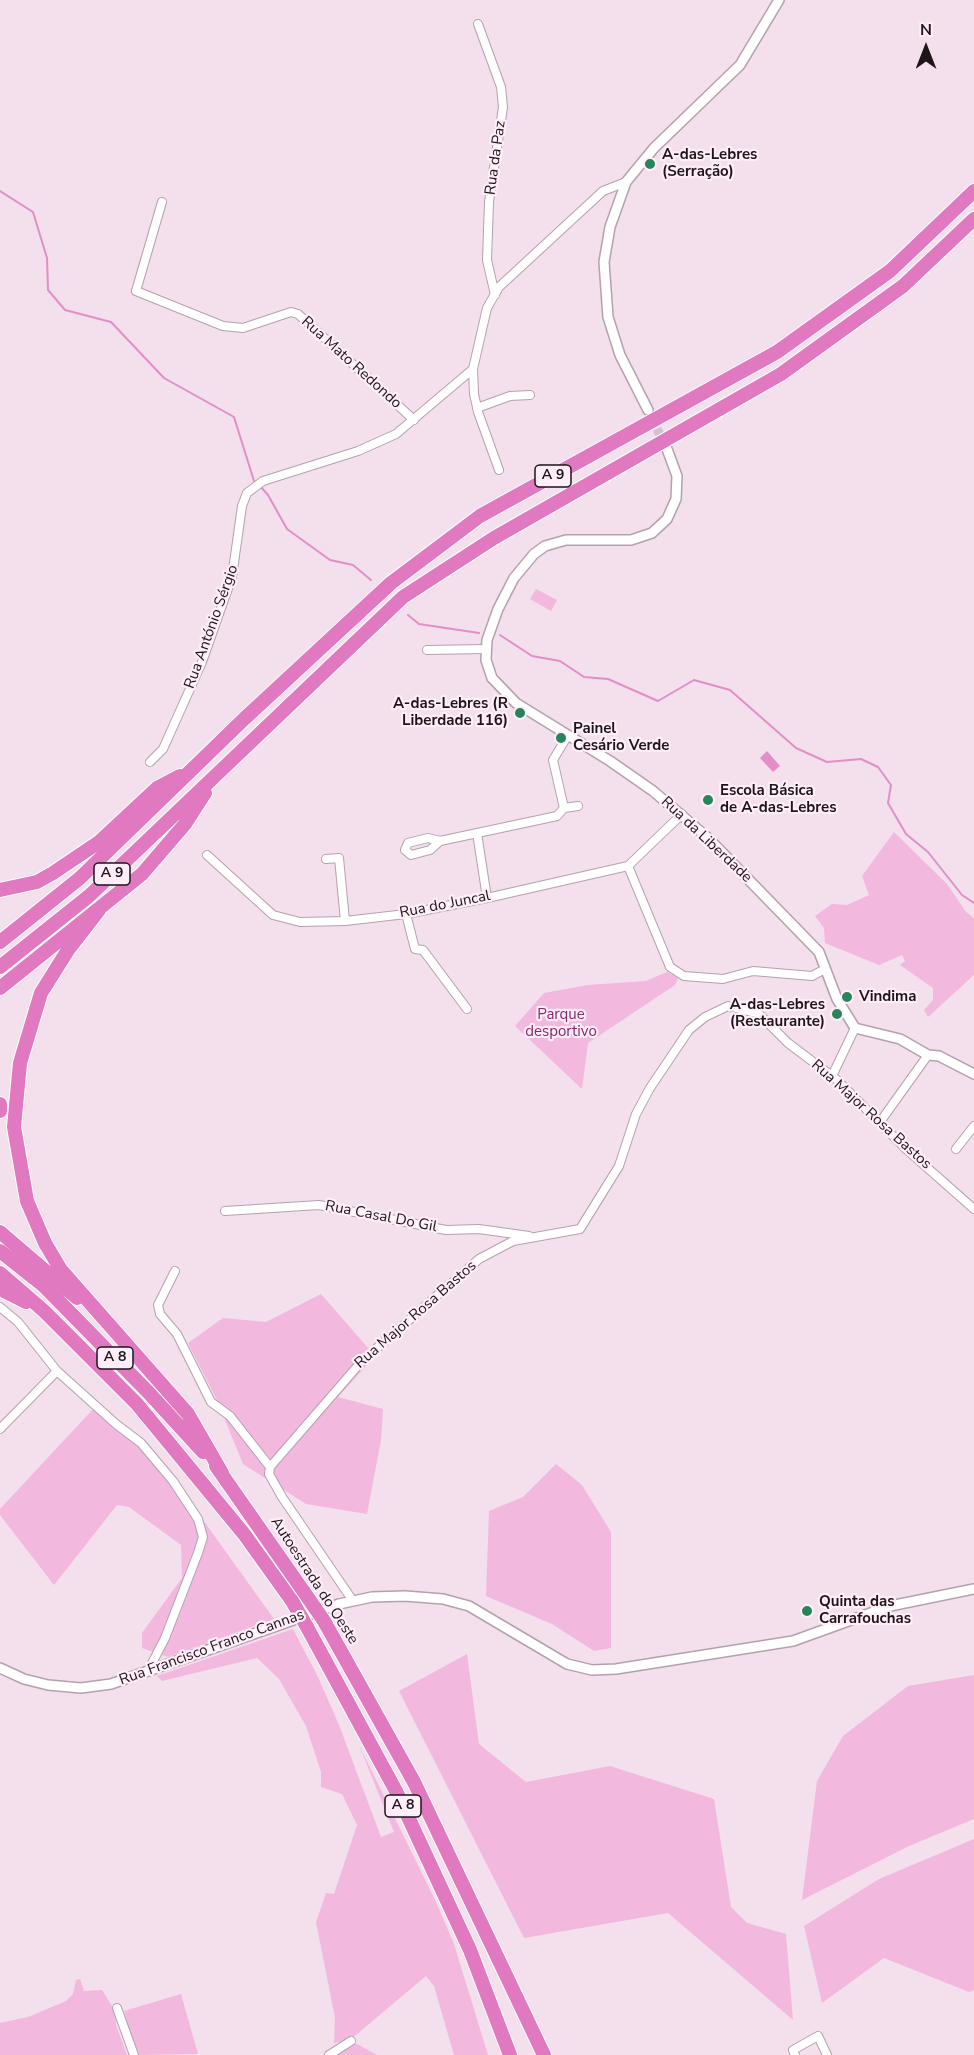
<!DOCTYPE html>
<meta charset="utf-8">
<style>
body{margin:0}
#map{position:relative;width:974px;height:2055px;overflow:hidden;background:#f4dfec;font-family:"Nunito Sans",sans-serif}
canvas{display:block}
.north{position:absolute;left:896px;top:18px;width:60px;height:60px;-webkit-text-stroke:4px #ffedf8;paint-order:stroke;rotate:0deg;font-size:16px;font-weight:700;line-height:24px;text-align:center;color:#1d151a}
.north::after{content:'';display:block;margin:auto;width:21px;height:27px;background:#1d151a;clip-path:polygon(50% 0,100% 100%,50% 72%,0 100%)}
</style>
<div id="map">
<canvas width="974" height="2055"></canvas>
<div class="north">N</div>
</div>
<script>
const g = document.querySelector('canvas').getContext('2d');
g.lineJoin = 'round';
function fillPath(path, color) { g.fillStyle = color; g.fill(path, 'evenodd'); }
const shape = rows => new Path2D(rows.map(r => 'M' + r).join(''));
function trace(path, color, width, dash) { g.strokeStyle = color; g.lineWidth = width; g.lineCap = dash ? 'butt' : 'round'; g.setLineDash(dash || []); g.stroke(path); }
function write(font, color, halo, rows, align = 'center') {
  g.font = font + ' "Nunito Sans",sans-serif'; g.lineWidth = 4.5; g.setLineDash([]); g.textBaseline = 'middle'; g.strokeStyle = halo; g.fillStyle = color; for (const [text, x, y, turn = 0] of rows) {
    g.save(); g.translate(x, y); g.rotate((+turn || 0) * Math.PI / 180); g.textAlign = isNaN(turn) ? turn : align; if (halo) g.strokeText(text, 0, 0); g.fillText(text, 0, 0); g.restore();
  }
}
fillPath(shape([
 [536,589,557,600,551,611,530,599],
 [894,832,947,884,966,912,974,918,974,975,928,1017,924,1010,933,1000,933,988,900,965,905,961,902,955,879,965,825,943,824,928,815,916,832,904,847,905,869,895,862,876],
 [667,972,678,978,675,985,588,1043,582,1089,515,1026,544,993,588,985,646,981],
 [321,1294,375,1356,338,1397,383,1409,381,1440,367,1514,306,1504,243,1464,217,1400,188,1343,223,1318,266,1322],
 [95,1407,150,1446,274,1619,168,1657,142,1648,142,1633,182,1578,181,1545,129,1507,117,1505,54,1585,0,1515,0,1509],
 [556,1464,582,1485,611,1532,611,1648,594,1651,552,1624,486,1596,489,1511,523,1497],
 [293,1629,318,1677,339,1725,381,1837,394,1832,359,1745,436,1902,454,1944,488,2055,454,2055,434,1986,426,1976,350,2040,334,2043,335,2018,316,1922,326,1893,334,1894,357,1825,342,1794,321,1787,321,1772,306,1726,279,1679,257,1658,162,1681,157,1676],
 [467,1654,479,1744,526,1782,610,1766,714,1799,731,1907,747,1923,786,1934,793,2020,668,1913,524,1938,399,1691],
 [974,1675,974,1819,909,1846,802,1900,817,1781,843,1736,908,1686],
 [974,1839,974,1990,969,1992,884,1958,822,2003,804,1926,879,1879],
 [80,1979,84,1991,102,1990,115,2011,116,2025,127,2055,0,2055,0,2023,28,2017,66,2001,73,1994,76,1980],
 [181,1994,198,2054,137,2055,124,2011],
 [355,2043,377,2055,337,2055]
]), '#f2b8de');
fillPath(shape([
 [767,751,780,766,773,772,760,758]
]), '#e28ec7');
trace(shape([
 [0,191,33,212,47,258,48,290,65,310,111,322,164,378,234,417,254,481],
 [260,486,268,495,287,529,330,560,353,565,371,580],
 [408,615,419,624,479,633],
 [500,635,532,656,560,661,584,677,608,679,658,701,694,680,730,690,796,748,827,762,861,759,878,767,891,785,888,803,906,834,928,852,962,895,974,903]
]), '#e28ec7', 2);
trace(shape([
 [651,417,665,445]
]), '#d4c1cc', 9, [9, 4.5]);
const minor = shape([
 [478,24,501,87,503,107,489,202,487,260,495,295],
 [162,202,136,291,223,326,243,328,291,312,298,314,414,420],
 [477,408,510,396,530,395],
 [499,470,478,412,474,394,473,369,487,308,499,287,603,191,626,182],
 [427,650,485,649],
 [150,762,163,749,202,662,232,577,242,506,247,493,263,481,358,451,396,434,473,369],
 [564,808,553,760,568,735],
 [477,833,487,898],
 [440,841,430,850,411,855,405,850,408,843,428,838,440,841,557,816,564,808,578,806],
 [207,855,273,915,300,922,345,921,406,914,487,898,628,866,682,814],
 [326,859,339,858,345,921],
 [628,866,670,967,684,976,723,979,753,971,812,976,825,969],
 [406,914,415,949,423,950,467,1009],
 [832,1076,855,1028],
 [880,1122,928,1055],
 [956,1149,974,1126],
 [225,1211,319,1205,446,1230,479,1229,529,1236],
 [175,1271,158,1305,160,1314,177,1334,211,1402,230,1416,270,1467,269,1474,282,1497,353,1601],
 [0,1307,18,1322,57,1371],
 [0,1429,57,1371,116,1424,141,1443,173,1481,198,1519,203,1537,198,1553,165,1638,148,1671],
 [270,1467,362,1361,479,1259,513,1241,580,1229,619,1166,636,1114,650,1088,689,1030,705,1017,728,1006,759,1014,788,1043,837,1080,906,1149,974,1209],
 [117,2008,134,2055],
 [329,2055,351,2041],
 [795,2055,793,2050,818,2036,827,2055]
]);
const tertiary = shape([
 [648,410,620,355,608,317,604,262,610,227,626,182,654,148,740,65,779,0],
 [667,449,677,476,676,499,667,519,652,533,631,540,566,540,545,546,534,554,514,578,498,609,487,640,486,660,492,678,516,703,610,761,653,791,708,838,819,952,837,999,855,1028,900,1039,928,1055,939,1056,974,1074],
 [0,1668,24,1679,48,1685,81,1688,111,1684,339,1604,372,1597,405,1596,443,1599,469,1606,567,1664,592,1670,616,1669,793,1641,890,1606,974,1589]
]);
const motorway = shape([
 [0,890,37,882,53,873,99,842,157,788,180,776],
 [99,910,68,950,41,993,20,1063,14,1127,27,1201,45,1243,61,1270,188,1414,222,1473],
 [0,942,80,878,244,719,391,583,480,516,777,352,890,271,974,191],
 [0,967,89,896,403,597,494,538,781,374,903,286,974,219],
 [0,988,142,874,185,824,205,793],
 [0,1104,0,1111],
 [0,1232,77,1298],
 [0,1251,44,1286,149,1393,203,1452],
 [0,1273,44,1311,137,1404,244,1534,292,1601],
 [0,1289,26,1302],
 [216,1466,304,1592],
 [324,1621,414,1782,544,2055],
 [307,1627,396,1791,470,1950,510,2055]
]);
trace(minor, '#b5a1ae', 10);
trace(tertiary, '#b5a1ae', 12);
trace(motorway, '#fff', 16);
trace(minor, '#fff', 8);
trace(tertiary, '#fff', 9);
trace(motorway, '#e079c0', 14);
const motorwayBridge = shape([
 [304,1592,324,1621],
 [292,1601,307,1627]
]);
trace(motorwayBridge, '#fff', 16, []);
trace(motorwayBridge, '#e079c0', 14);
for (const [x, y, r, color] of [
 [650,164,6,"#28855b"],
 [520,713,6,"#28855b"],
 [561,738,6,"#28855b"],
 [708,800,6,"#28855b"],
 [847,997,6,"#28855b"],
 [837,1014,6,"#28855b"],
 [807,1611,6,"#28855b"]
]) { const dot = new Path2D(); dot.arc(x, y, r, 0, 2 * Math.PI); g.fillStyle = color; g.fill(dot); trace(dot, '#ffedf8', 2); }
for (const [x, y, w] of [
 [553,476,36],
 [112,874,36],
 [115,1358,36],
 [403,1806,36]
]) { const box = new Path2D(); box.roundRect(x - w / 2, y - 11, w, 22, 4.5); g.fillStyle = '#ffedf8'; g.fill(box); trace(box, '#1d151a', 1.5); }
write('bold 14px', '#1d151a', null, [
 ["A 9",553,476],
 ["A 9",112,874],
 ["A 8",115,1358],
 ["A 8",403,1806]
]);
write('bold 15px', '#1d151a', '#ffedf8', [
 ["A-das-Lebres",662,155],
 ["(Serração)",662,172],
 ["A-das-Lebres (R",508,704,"right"],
 ["Liberdade 116)",508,721,"right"],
 ["Painel",573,729],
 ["Cesário Verde",573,746],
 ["Escola Básica",720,791],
 ["de A-das-Lebres",720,808],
 ["Vindima",859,997],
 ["A-das-Lebres",825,1005,"right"],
 ["(Restaurante)",825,1022,"right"],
 ["Quinta das",819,1602],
 ["Carrafouchas",819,1619]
], 'left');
write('15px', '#1d151a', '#ffedf8', [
 ["Rua da Paz",496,158,-82],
 ["Rua Mato Redondo",351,363,42],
 ["Rua António Sérgio",212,627,-70],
 ["Rua da Liberdade",706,840,43],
 ["Rua do Juncal",445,905,-11],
 ["Rua Major Rosa Bastos",871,1115,42],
 ["Rua Casal Do Gil",381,1217,11],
 ["Rua Major Rosa Bastos",416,1315,-41],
 ["Autoestrada do Oeste",314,1581,57],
 ["Rua Francisco Franco Cannas",212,1648,-20]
]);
write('15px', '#87276e', '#ffedf8', [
 ["Parque",561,1015],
 ["desportivo",561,1032]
]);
</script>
